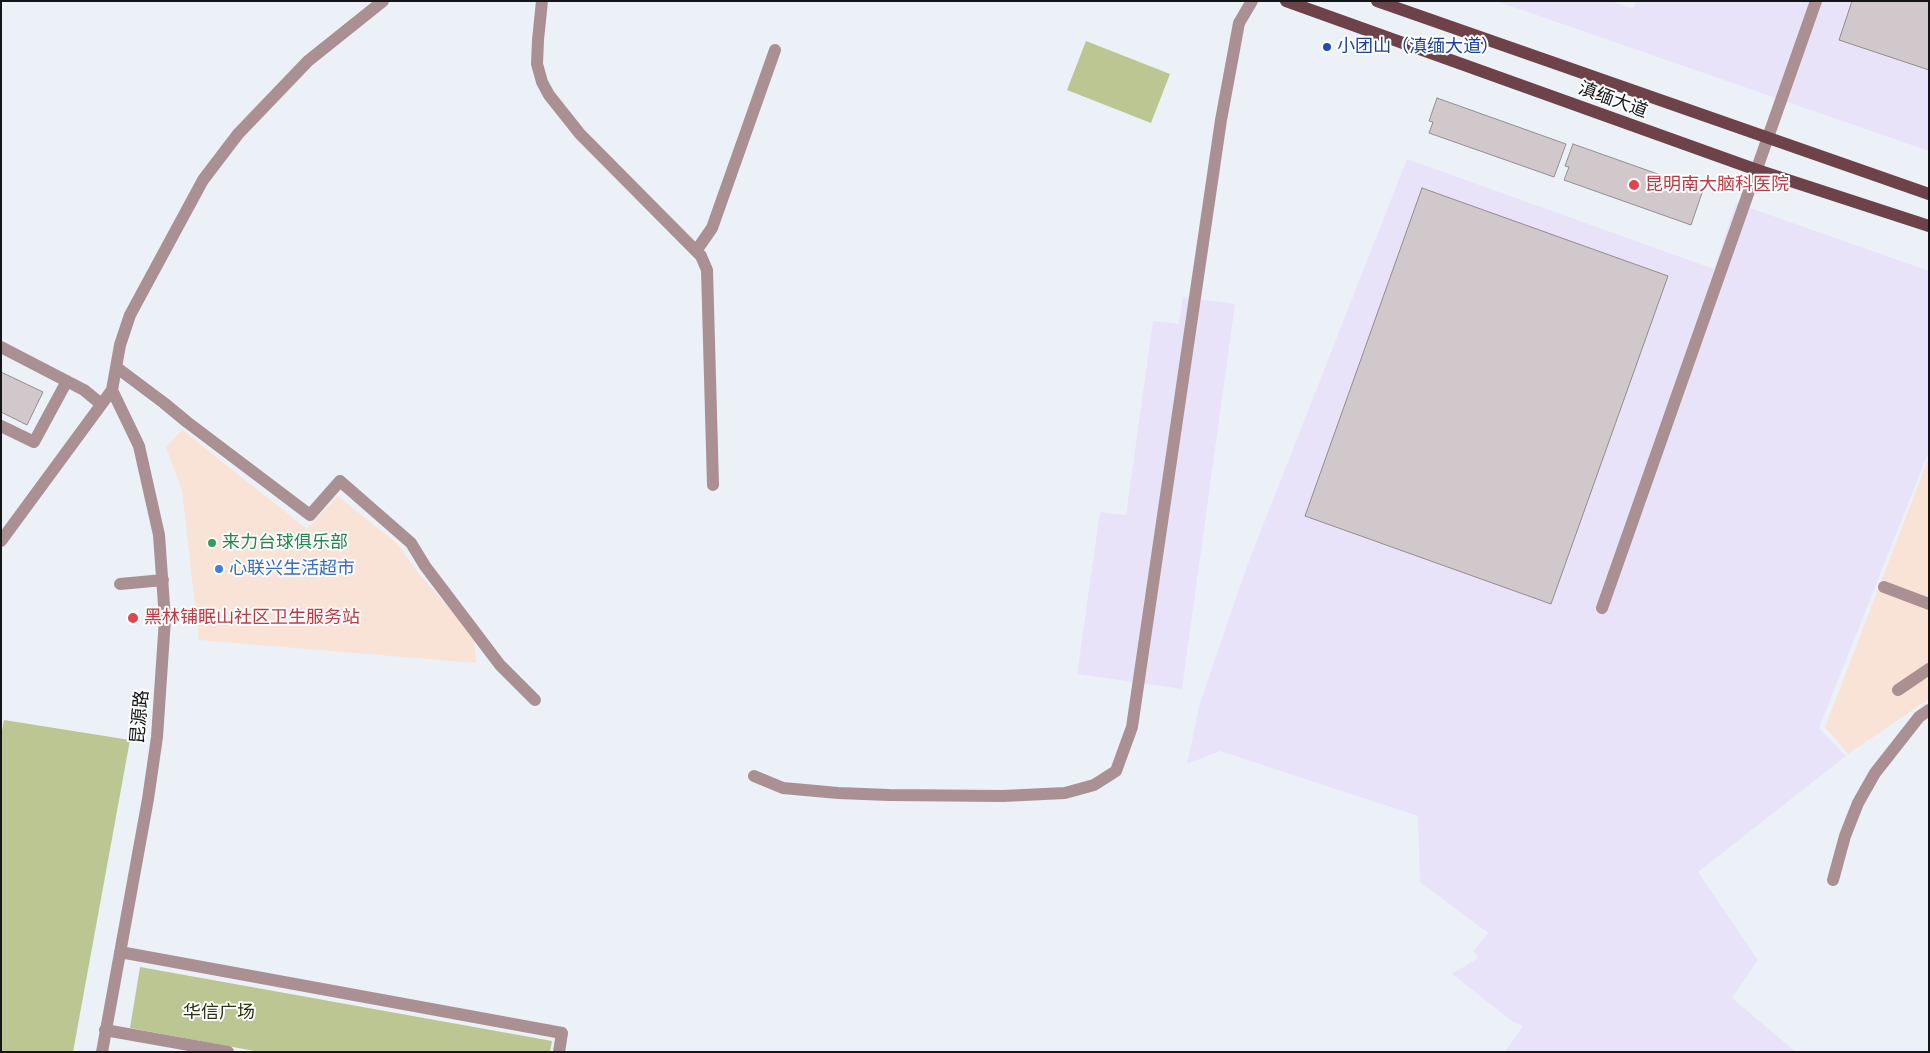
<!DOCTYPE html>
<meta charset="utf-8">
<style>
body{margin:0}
#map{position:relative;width:1930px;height:1053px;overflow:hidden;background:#ecf1f8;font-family:Quicksand,sans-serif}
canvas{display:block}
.frame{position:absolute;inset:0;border:2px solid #131517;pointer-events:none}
</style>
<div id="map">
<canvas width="1930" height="1053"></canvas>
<div class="frame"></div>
</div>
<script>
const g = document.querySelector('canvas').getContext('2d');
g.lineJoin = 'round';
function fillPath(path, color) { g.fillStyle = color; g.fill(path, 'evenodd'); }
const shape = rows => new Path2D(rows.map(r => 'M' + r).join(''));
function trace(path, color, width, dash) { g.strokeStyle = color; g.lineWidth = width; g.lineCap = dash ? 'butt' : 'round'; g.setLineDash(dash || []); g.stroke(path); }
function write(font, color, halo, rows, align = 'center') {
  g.font = font + ' Quicksand,"Noto Sans SC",sans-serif'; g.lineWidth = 4; g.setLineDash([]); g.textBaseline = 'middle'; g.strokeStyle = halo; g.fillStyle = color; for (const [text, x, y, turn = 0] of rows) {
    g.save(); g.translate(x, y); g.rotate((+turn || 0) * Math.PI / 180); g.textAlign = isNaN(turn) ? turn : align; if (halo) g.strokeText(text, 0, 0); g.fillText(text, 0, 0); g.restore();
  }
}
fillPath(shape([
 [182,430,307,529,338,496,396,543,421,576,474,636,476,663,199,640,182,491,166,447],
 [1929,457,1929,699,1848,754,1825,727]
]), '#f9e2d6');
fillPath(shape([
 [1496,1,1610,1,1633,9,1636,1,1929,1,1929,151],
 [1407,159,1714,269,1736,203,1929,271,1929,451,1819,728,1846,756,1698,872,1758,960,1732,998,1796,1052,1505,1052,1523,1026,1512,1021,1452,974,1478,958,1473,951,1488,933,1420,882,1418,816,1220,751,1187,764,1200,703,1247,566],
 [1183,297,1235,304,1182,689,1077,674,1100,512,1126,515,1153,321,1179,324]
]), '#e8e3f9');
fillPath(shape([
 [1086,41,1170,74,1151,123,1067,90],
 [4,720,130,740,73,1052,1,1052,1,736],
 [140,967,552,1041,550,1052,260,1052,130,1028]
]), '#bcc692');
const building = shape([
 [1852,1,1929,1,1929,70,1839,40,1852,1],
 [1437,98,1566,144,1554,177,1429,133,1433,122,1429,121,1437,98],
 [1573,144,1703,190,1691,225,1564,180,1569,167,1565,166,1573,144],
 [1422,188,1668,276,1551,604,1305,516,1422,188],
 [1,372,43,392,27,425,1,412,1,372]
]);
fillPath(building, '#d1c8cb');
trace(building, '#948c8f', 1);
trace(shape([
 [542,1,538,40,537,64,542,82,549,95,580,134,701,256,707,270,713,485],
 [696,251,712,228,775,50],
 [1,347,84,390,101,404],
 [116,367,164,403,187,422,310,515,340,481,411,543,425,566,500,665,535,700],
 [1,426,34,442,67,381],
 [1,541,112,390,120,345,130,315,203,180,238,134,308,61,383,1],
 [120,584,163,580],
 [1884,587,1929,604],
 [1602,608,1816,1],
 [1898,690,1929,669],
 [754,776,783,788,838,793,889,795,1003,796,1065,793,1094,785,1116,771,1132,727,1221,120,1239,23,1252,1],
 [1833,880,1845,836,1858,803,1875,773,1919,717,1929,710],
 [120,952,562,1033,559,1052],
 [105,1030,228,1052],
 [102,1052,148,799,157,737,165,619,159,535,139,446,112,390]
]), '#aa9093', 12);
trace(shape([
 [1286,1,1757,170,1929,226],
 [1377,1,1929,194]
]), '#6d4248', 12);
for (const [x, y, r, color] of [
 [1327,47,5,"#1a4fb4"],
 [1634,185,6,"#e0444e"],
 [212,543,5,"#2e9e5b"],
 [219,569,5,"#3f7fe0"],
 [133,618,6,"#e0444e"]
]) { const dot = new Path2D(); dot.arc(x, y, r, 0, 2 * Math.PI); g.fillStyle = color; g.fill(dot); trace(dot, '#fefefe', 2); }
write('18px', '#164399', '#fefefe', [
 ["小团山（滇缅大道）",1337,47]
], 'left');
write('18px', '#131517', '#fefefe', [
 ["滇缅大道",1613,100,20],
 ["昆源路",140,717,-85]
]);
write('18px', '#be3a42', '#fefefe', [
 ["昆明南大脑科医院",1645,185],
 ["黑林铺眠山社区卫生服务站",144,618]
], 'left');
write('18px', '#27864d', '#fefefe', [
 ["来力台球俱乐部",222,543]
], 'left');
write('18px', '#366cbe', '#fefefe', [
 ["心联兴生活超市",229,569]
], 'left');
write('18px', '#2c3209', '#fefefe', [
 ["华信广场",219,1013]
]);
</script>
